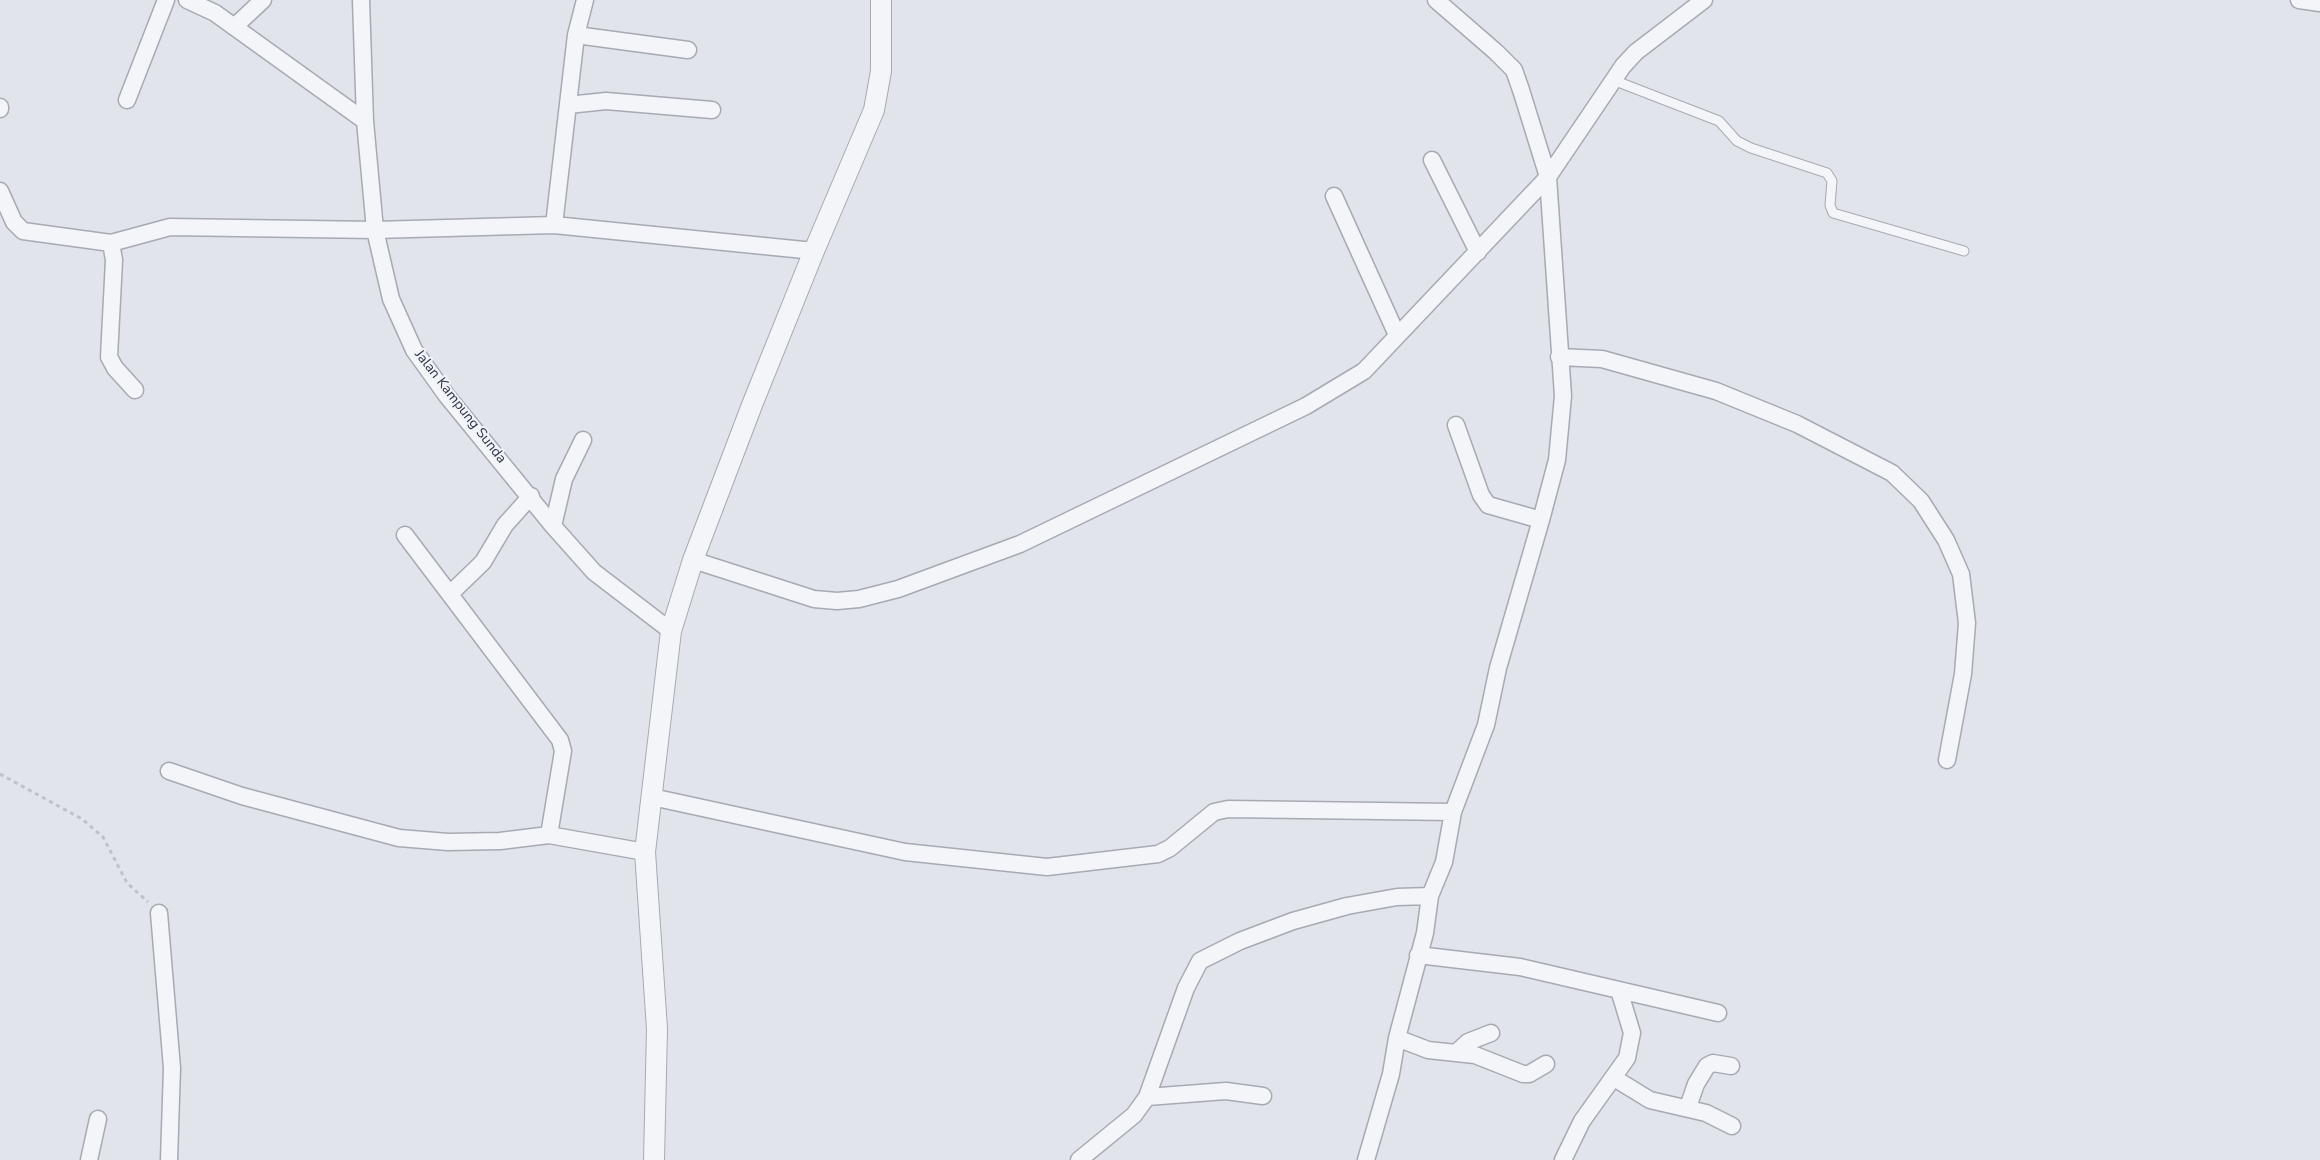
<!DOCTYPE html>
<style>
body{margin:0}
canvas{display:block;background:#e1e4ea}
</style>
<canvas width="2320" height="1160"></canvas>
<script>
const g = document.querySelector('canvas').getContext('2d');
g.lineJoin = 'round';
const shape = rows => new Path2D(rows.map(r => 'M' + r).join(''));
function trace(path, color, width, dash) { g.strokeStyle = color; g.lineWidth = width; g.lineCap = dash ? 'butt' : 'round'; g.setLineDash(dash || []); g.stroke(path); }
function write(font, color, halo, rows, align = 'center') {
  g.font = font + ' "Nunito Sans",sans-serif'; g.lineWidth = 4; g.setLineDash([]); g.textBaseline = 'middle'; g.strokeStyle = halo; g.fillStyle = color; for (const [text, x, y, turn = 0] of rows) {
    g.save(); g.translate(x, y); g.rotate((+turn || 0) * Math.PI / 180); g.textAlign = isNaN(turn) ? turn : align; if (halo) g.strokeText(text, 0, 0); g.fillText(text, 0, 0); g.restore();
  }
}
const service = shape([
 [1613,80,1719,121,1737,141,1751,148,1827,173,1832,181,1830,205,1833,213,1964,251]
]);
const minor = shape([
 [187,0,215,13,365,121],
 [361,0,365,121,375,230,391,299,414,350,447,396,553,526,594,572,671,631],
 [2299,0,2320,3],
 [234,27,263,0],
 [576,35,688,50],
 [127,100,166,0],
 [568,105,606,101,712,110],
 [0,109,0,107],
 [1432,160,1478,252],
 [0,191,14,222,23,231,111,243,170,227,375,230,554,225,814,251],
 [1334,196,1397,335],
 [554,225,576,35,585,0],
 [111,243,114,260,109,357,115,368,135,390],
 [1559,357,1602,359,1716,391,1797,424,1892,473,1921,501,1946,540,1961,574,1967,623,1963,674,1947,760],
 [1456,425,1481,495,1488,505,1541,520],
 [553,526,564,479,583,440],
 [405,535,560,740,563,751,549,835],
 [693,560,814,599,837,601,859,599,898,589,1020,544,1306,406,1364,371,1548,177,1623,66,1636,52,1704,0],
 [450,594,483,562,505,525,531,496],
 [169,771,242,796,399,838,448,842,500,841,549,835,645,852],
 [652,797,905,852,1047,867,1158,854,1170,848,1214,812,1228,809,1453,812],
 [1430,896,1444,862,1453,812,1486,725,1498,668,1541,520,1557,460,1563,396,1548,177,1521,90,1514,70,1496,52,1436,0],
 [159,913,172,1068,169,1160],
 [1418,955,1520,967,1718,1013],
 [1397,1038,1428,1050,1475,1055,1523,1074,1529,1074,1546,1064],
 [1457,1052,1468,1042,1491,1033],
 [1614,1078,1650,1100,1706,1113,1732,1126],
 [1147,1097,1226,1091,1263,1096],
 [1688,1107,1696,1084,1707,1066,1713,1063,1731,1066],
 [89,1160,98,1119],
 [1079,1160,1134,1115,1147,1097,1186,988,1200,961,1240,941,1293,921,1347,906,1397,897,1430,896,1425,933,1397,1038,1391,1074,1366,1160],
 [1563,1160,1582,1121,1627,1058,1632,1033,1619,990]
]);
const tertiary = shape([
 [654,1160,657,1029,645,852,671,631,693,560,752,405,814,251,874,110,881,71,881,0]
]);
trace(service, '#a6aab4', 11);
trace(minor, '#a6aab4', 19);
trace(tertiary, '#a6aab4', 22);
trace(shape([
 [0,774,82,819,103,837,127,883,148,902]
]), '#bfc2c9', 3, [4, 4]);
trace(service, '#f4f5f8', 9);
trace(minor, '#f4f5f8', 16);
trace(tertiary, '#f4f5f8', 20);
write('14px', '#293042', '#f1f3f7', [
 ["Jalan Kampung Sunda",460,407,52]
]);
</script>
